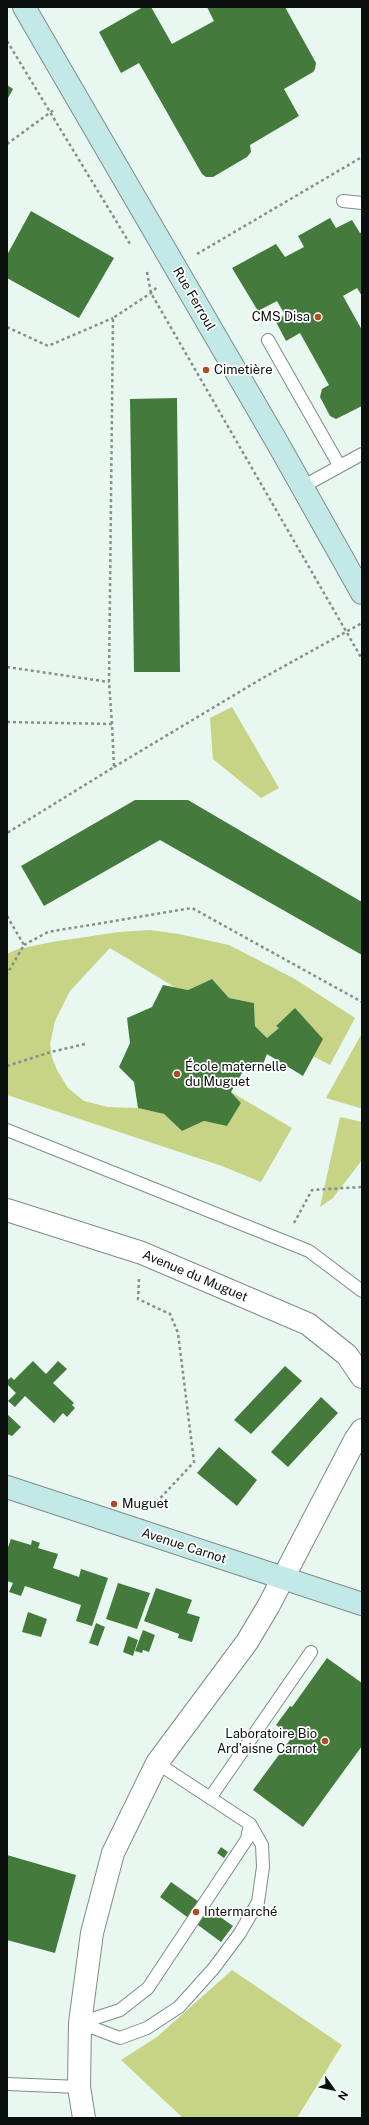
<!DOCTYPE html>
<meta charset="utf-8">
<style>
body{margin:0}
#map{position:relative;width:369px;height:2125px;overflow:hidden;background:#e9f7f1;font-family:"Public Sans",sans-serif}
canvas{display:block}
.frame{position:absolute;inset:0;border:8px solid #0b100e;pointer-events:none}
.north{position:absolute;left:313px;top:2069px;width:40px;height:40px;-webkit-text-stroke:3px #fff;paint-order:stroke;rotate:123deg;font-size:11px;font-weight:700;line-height:16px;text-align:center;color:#0b100e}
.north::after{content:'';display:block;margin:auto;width:14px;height:18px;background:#0b100e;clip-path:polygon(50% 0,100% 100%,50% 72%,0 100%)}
</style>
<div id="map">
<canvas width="369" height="2125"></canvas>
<div class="frame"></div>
<div class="north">N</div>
</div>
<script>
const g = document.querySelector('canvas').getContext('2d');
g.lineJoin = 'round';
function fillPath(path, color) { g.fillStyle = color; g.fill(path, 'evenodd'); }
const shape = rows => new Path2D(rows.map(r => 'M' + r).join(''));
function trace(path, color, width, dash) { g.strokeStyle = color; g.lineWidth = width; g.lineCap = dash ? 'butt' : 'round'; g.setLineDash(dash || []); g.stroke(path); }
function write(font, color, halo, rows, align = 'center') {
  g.font = font + ' "Public Sans",sans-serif'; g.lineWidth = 3.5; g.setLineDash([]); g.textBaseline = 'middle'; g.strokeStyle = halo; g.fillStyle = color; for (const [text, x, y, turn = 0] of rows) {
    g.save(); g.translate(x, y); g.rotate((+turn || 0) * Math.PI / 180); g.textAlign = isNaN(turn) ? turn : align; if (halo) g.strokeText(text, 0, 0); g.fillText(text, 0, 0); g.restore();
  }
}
fillPath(shape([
 [232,707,279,788,261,798,213,759,210,718],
 [150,930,179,934,229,945,295,979,355,1018,330,1065,313,1056,295,1009,277,1025,279,1028,267,1038,255,1026,254,1003,229,998,212,979,188,990,176,988,110,948,70,991,55,1021,50,1044,52,1057,57,1070,68,1088,84,1101,108,1107,138,1108,164,1114,182,1131,204,1121,227,1126,241,1103,231,1092,292,1128,261,1182,222,1166,7,1095,7,954,18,949,52,942,119,932],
 [362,1033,362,1108,360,1108,326,1098],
 [340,1117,362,1122,362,1160,333,1198,320,1207],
 [232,1970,342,2045,297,2118,183,2118,121,2060,157,2037]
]), '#c7d385');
fillPath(shape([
 [143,7,151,7,172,44,214,21,207,7,285,7,316,63,315,69,313,72,284,89,299,116,250,145,251,152,247,157,213,177,206,177,202,174,139,63,121,73,99,32],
 [7,85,13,89,7,100],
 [31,211,114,258,79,318,7,278,7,255],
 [330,218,336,228,352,220,360,233,362,232,362,296,357,288,343,296,362,330,362,406,336,419,330,416,320,397,322,389,329,385,300,333,286,341,275,320,285,315,277,301,258,311,232,268,276,244,285,257,304,247,298,236],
 [177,398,180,672,134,672,130,399],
 [135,800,188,800,362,902,362,955,160,840,44,906,21,866],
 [212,979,229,998,254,1003,255,1026,267,1038,279,1028,276,1026,295,1008,323,1039,303,1076,267,1054,261,1069,246,1066,231,1092,241,1103,227,1126,204,1121,182,1131,164,1114,138,1108,134,1082,119,1067,130,1043,127,1018,152,1007,163,985,188,990],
 [33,1361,46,1374,58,1361,67,1369,53,1383,74,1403,72,1405,75,1408,67,1417,63,1413,54,1423,25,1396,15,1407,8,1401,16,1393,7,1384,7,1381,11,1377,14,1380],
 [285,1366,302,1381,251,1434,234,1420],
 [321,1397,338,1413,288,1467,271,1452],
 [7,1414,21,1427,12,1436,7,1434],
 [219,1447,257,1480,237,1506,197,1473],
 [11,1539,31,1545,32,1540,40,1543,38,1548,58,1554,53,1568,79,1577,81,1569,108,1578,92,1626,76,1621,81,1605,25,1586,21,1596,9,1592,13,1583,7,1581,7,1550],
 [118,1583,150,1593,137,1629,106,1619],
 [156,1588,192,1600,187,1613,200,1617,192,1642,178,1638,179,1634,144,1621],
 [28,1612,47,1619,41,1637,22,1632],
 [96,1623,105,1627,98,1646,89,1643],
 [143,1630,155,1635,149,1652,143,1650,142,1653,135,1651],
 [128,1636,138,1640,133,1656,123,1652],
 [327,1658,362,1683,362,1746,303,1827,253,1790,292,1737,276,1725,290,1706,292,1707],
 [221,1847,228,1852,224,1858,217,1853],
 [7,1855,76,1875,55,1953,7,1940],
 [171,1882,233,1926,221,1942,160,1897]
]), '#447b3c');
const lane = shape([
 [343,201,362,203],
 [268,340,339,465],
 [302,487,362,454],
 [7,1130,309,1251,362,1291],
 [210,1798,311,1652],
 [80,2023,120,2038,147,2028,179,2007,214,1968,240,1933,258,1902,263,1867,262,1845,250,1824,157,1763],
 [80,2023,120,2010,148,1988,247,1839,250,1824],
 [7,2084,79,2087]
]);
const street = shape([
 [7,1210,142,1253,308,1324,347,1355,362,1377],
 [84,2118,79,2087,80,2023,92,1933,113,1853,157,1763,247,1642,269,1605,355,1440,362,1430]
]);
const secondary = shape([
 [24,7,277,442,362,593],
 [7,1487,362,1604]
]);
trace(lane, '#7f8c86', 14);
trace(street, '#7f8c86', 24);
trace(secondary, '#7f8c86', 24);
trace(shape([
 [7,41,130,244],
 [7,144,55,109],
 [197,254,362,157],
 [147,272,151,293,362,659],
 [7,327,48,346,113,318],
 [7,667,109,682],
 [7,722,112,724,114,767,7,833],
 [112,724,109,682,113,318,151,293,158,286],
 [114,767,261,679,362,623],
 [7,916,24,945,7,974],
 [24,945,48,932,192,908,362,1002],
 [7,1066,51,1052,85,1044],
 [294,1223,312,1190,362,1187],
 [139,1279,138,1299,170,1314,178,1333,194,1462,152,1507]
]), '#858f8b', 2.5, [3, 3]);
trace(lane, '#fff', 12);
trace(street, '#fff', 22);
trace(secondary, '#c2e9e8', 22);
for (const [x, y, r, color] of [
 [318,317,4,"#b24a27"],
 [206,370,4,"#b24a27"],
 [177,1074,4,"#b24a27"],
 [114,1504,4,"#b24a27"],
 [325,1741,4,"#b24a27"],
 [196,1912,4,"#b24a27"]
]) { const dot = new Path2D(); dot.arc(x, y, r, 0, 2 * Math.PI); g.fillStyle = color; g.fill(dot); trace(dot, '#fff', 1.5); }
write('13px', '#0b100e', '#fff', [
 ["Rue Ferroul",194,299,60],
 ["Avenue du Muguet",195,1276,23],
 ["Avenue Carnot",184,1546,18]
]);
write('13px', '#0b100e', '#fff', [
 ["CMS Disa",310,317,"right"],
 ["Cimetière",214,370],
 ["École maternelle",185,1067],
 ["du Muguet",185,1082],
 ["Muguet",122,1504],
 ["Laboratoire Bio",317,1734,"right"],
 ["Ard'aisne Carnot",317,1749,"right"],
 ["Intermarché",204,1912]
], 'left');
</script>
